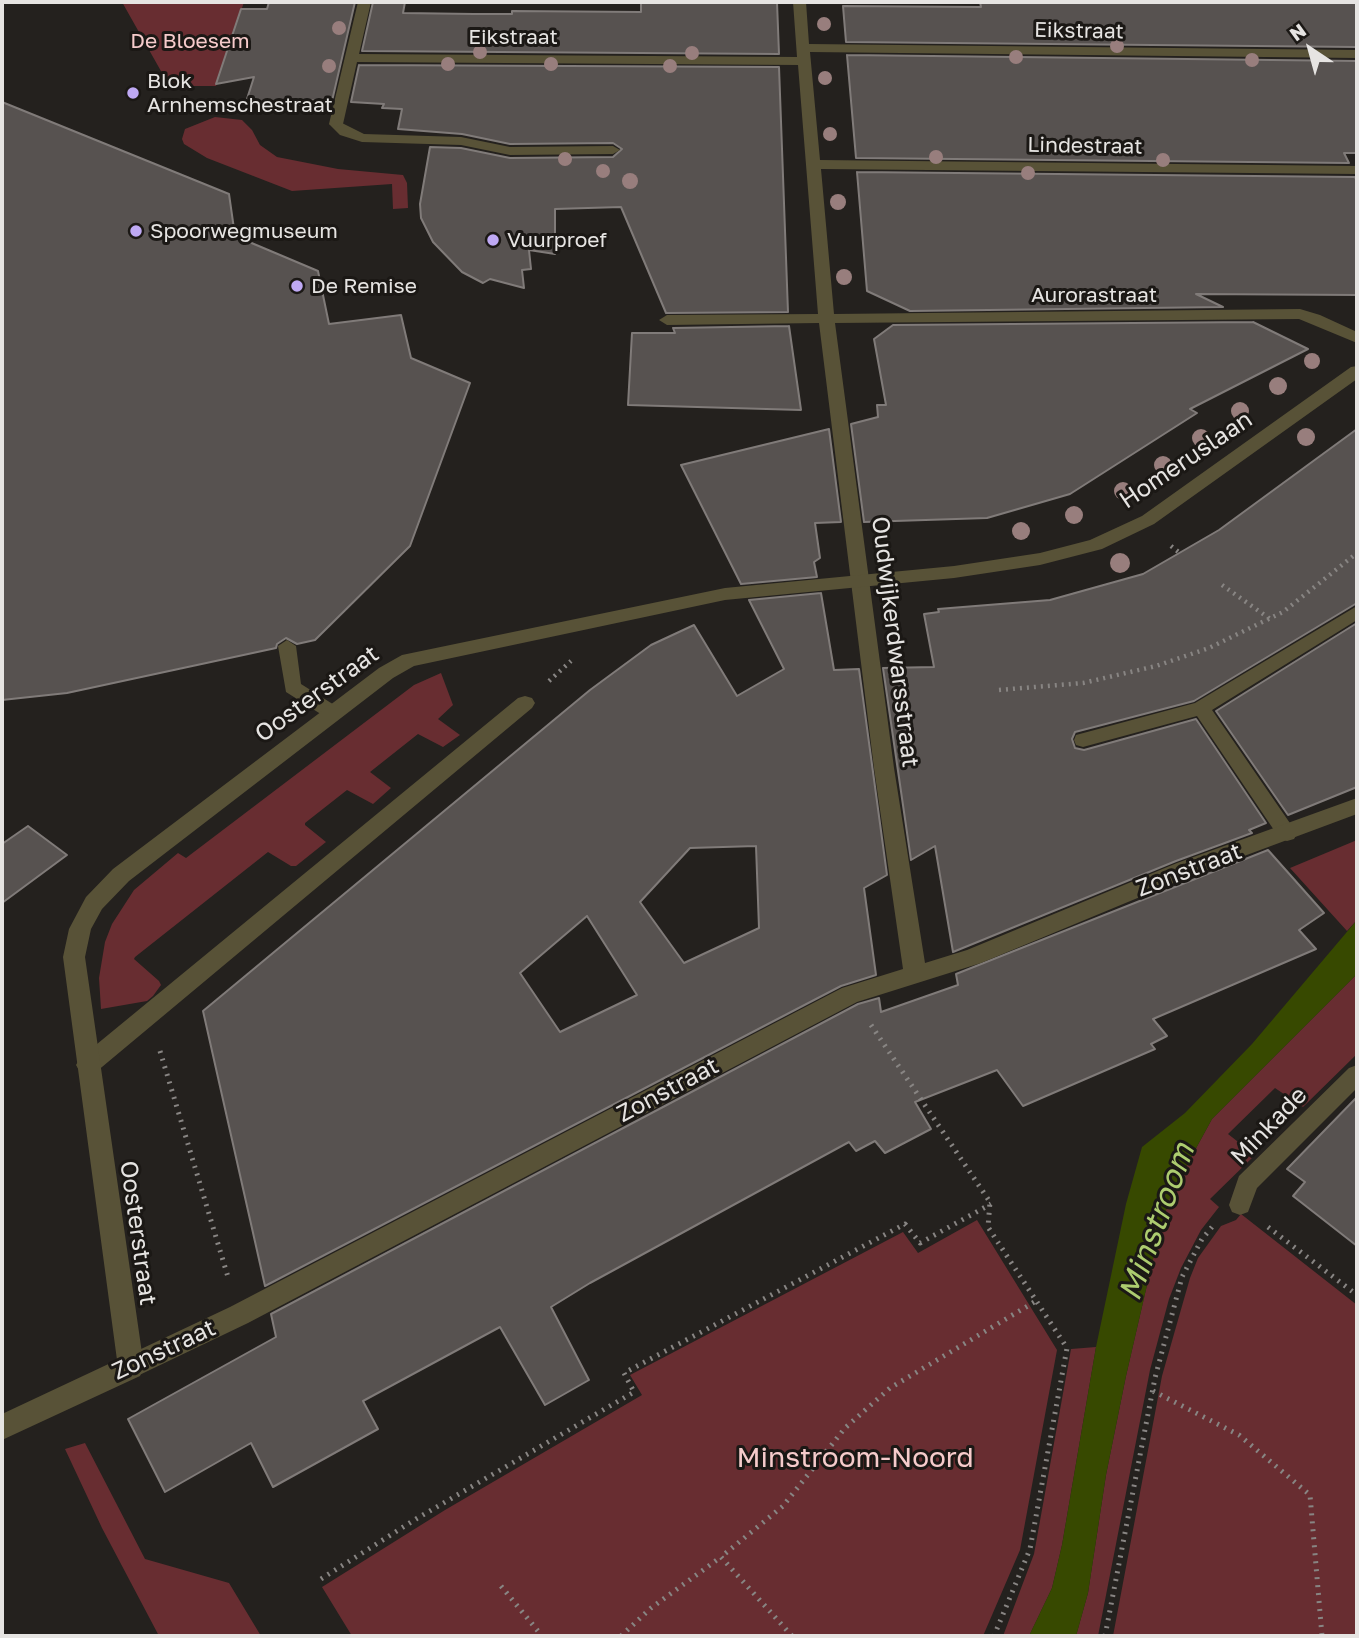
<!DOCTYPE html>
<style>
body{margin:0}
#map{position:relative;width:1359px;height:1638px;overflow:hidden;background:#24211e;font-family:"Golos Text",sans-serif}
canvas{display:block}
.frame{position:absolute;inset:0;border:4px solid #e6e4e2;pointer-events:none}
.north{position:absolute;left:1275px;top:14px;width:70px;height:70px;-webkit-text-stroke:5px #1b1815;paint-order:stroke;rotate:324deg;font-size:19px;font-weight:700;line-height:28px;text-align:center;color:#e6e4e2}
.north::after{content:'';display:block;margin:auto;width:24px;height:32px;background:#e6e4e2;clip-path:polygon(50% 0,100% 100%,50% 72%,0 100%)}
</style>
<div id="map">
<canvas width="1359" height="1638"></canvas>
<div class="frame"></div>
<div class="north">N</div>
</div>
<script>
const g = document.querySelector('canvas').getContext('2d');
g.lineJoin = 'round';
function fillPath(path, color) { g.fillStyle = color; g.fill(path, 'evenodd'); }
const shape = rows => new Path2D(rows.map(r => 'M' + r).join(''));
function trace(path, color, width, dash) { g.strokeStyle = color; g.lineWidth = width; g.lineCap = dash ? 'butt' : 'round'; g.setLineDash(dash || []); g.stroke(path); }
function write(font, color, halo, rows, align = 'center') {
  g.font = font + ' "Golos Text",sans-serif'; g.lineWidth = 6; g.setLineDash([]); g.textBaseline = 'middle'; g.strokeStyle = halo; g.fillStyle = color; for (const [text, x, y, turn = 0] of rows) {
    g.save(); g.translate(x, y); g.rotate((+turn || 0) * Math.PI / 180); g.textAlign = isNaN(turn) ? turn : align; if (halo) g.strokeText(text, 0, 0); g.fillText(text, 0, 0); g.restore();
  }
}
fillPath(shape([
 [122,2,244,2,216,86,185,86,166,80],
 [215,117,242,120,252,130,260,145,277,157,338,169,403,175,407,183,408,208,393,209,392,184,292,191,207,158,184,144,182,139,185,129],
 [441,673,453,705,438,719,460,735,443,747,418,734,370,772,391,788,373,804,347,790,305,823,305,825,326,842,296,866,291,866,268,852,135,957,134,959,159,981,161,985,153,996,147,1001,101,1009,99,978,105,942,112,924,134,890,178,853,186,858,414,685],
 [1357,840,1357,920,1347,931,1290,868],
 [1357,974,1357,1054,1303,1107,1275,1088,1228,1134,1255,1155,1210,1199,1219,1207,1201,1230,1181,1268,1169,1299,1150,1370,1098,1636,1076,1636,1088,1593,1106,1475,1126,1376,1159,1233,1171,1194,1212,1119],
 [1241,1214,1357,1305,1357,1636,1113,1636,1162,1376,1190,1278,1198,1258,1221,1226,1236,1220],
 [977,1220,1057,1350,1020,1550,983,1636,352,1636,322,1587,445,1510,642,1395,630,1375,903,1232,918,1253],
 [1096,1347,1062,1545,1052,1588,1029,1636,1003,1636,1034,1554,1071,1349],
 [85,1443,145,1559,229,1583,261,1636,159,1636,102,1528,65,1449]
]), '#682d31');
fillPath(shape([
 [1357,920,1357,974,1212,1119,1171,1194,1159,1233,1126,1376,1106,1475,1088,1593,1076,1636,1029,1636,1052,1588,1062,1545,1096,1347,1126,1204,1142,1147,1185,1113,1252,1044]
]), '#374900');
const building = shape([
 [269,2,355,2,332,101,303,100,302,105,257,104,246,102,254,77,216,84,241,9,267,9,269,2],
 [373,2,405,2,403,13,474,14,512,14,512,11,641,12,641,2,777,2,779,54,362,51,373,2],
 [980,2,1357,2,1357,47,846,42,843,6,981,7,980,2],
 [847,55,1357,61,1357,153,1344,153,1349,163,856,158,847,55],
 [359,65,779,67,788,312,666,313,621,207,555,209,555,254,529,250,531,269,522,270,524,288,490,279,483,283,462,272,433,242,421,218,420,204,430,147,461,148,510,158,613,157,622,149,613,143,510,144,462,134,398,129,402,109,382,108,384,104,351,102,359,65],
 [2,102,229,194,235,236,318,271,329,324,401,315,411,358,470,383,410,546,315,640,297,644,286,638,277,644,276,648,67,693,2,700,2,102],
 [857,172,1355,177,1357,182,1357,295,1196,294,1223,307,910,311,867,291,857,172],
 [1253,322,1308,349,1190,409,1197,413,1070,494,987,518,864,522,851,424,878,417,877,405,886,405,874,339,893,325,1253,322],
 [789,326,801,410,628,405,632,333,675,333,673,328,789,326],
 [829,429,841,522,815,523,820,558,814,562,817,577,741,584,681,465,829,429],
 [1357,429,1357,603,1194,701,1075,732,1072,739,1075,748,1084,750,1196,719,1266,823,1249,830,1252,833,1176,861,953,952,935,846,911,860,883,668,934,667,924,614,939,612,938,609,1050,600,1143,574,1219,530,1357,429],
 [821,593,834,670,859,669,887,875,864,888,876,975,841,986,265,1286,203,1011,590,690,651,645,694,625,737,696,784,669,749,600,821,593],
 [756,846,759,928,684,963,640,902,690,848,756,846],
 [587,916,637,995,560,1032,520,973,587,916],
 [1357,623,1357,787,1288,815,1216,711,1357,623],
 [28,826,67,855,2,903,2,844,28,826],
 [1268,850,1324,913,1299,930,1316,949,1153,1019,1167,1036,1151,1044,1155,1049,1023,1106,997,1070,915,1102,931,1129,885,1153,875,1141,856,1151,849,1142,590,1283,551,1307,589,1380,545,1405,500,1327,363,1401,378,1429,273,1487,251,1443,165,1492,128,1419,276,1337,271,1314,858,1004,879,998,881,1012,958,985,956,974,1268,850],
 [1357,1097,1357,1246,1293,1196,1305,1182,1287,1169,1357,1097]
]);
fillPath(building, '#575250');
trace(building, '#807b79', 2);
trace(shape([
 [1171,546,1181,554],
 [1222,585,1273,621],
 [549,681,571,661],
 [999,690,1083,683,1156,666,1209,648,1283,612,1357,553]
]), '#888583', 4.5, [2, 5]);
trace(shape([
 [871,1025,990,1202,988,1227,1067,1348,1030,1549,994,1636],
 [160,1051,228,1277],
 [1268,1227,1357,1295],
 [1153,1391,1239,1435,1310,1495,1322,1636],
 [321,1579,416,1519,634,1392,624,1373,905,1224,920,1243,991,1204],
 [501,1586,542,1636],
 [621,1636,651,1608,721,1557],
 [792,1636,721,1557,783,1506,845,1428,890,1388,1036,1301],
 [1105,1636,1155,1378,1182,1277,1202,1239,1212,1227]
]), '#888583', 5, [2, 6]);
fillPath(shape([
 [336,120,364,134,461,137,510,147,613,146,620,150,613,154,510,155,461,145,362,142,340,135,329,124,336,120],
 [1357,606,1357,620,1212,710,1294,829,1297,834,1294,839,1287,841,1280,839,1197,716,1083,747,1076,745,1074,740,1076,735,1195,703,1357,606],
 [287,640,296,646,301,684,339,708,342,713,339,718,327,718,286,692,278,646,287,640],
 [1357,1065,1357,1088,1257,1188,1248,1212,1240,1215,1232,1212,1229,1205,1239,1176,1349,1068,1357,1065]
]), '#585237');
fillPath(shape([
 [358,2,371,2,359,54,797,57,793,2,806,2,809,44,1357,50,1357,58,810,52,820,160,1357,166,1357,174,821,169,834,314,1300,309,1320,315,1357,332,1357,343,1299,319,835,323,894,768,925,963,967,950,1177,863,1357,798,1357,814,1193,875,981,963,857,1002,248,1323,131,1379,122,1376,118,1367,122,1358,230,1307,842,988,903,969,874,768,819,323,667,325,659,320,667,315,818,314,798,65,357,62,343,124,336,128,329,124,358,2],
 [525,696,532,698,535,703,532,708,96,1072,88,1075,80,1072,76,1065,80,1058,518,698,525,696]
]), '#585237');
fillPath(shape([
 [1357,366,1357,379,1154,524,1102,549,1040,565,954,578,725,600,414,666,393,678,129,881,102,909,91,929,85,957,144,1367,140,1376,2,1440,2,1414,117,1360,63,957,69,929,86,897,113,869,379,668,402,655,725,588,954,566,1040,553,1090,540,1142,516,1351,367,1357,366]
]), '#585237');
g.fillStyle = '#987e7d';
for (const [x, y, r] of [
 [824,24,7],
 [339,28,7],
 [1117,46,7],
 [480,52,7],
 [692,53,7],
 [1016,57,7],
 [1252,60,7],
 [448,64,7],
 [551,64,7],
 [329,66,7],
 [670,66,7],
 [825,78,7],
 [830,134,7],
 [936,157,7],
 [565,159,7],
 [1163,160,7],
 [603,171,7],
 [1028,173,7],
 [630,181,8],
 [838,202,8],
 [844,277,8],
 [1312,361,8],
 [1278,386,9],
 [1240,411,9],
 [1306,437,9],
 [1201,438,9],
 [1163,465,9],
 [1123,491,9],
 [1074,515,9],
 [1021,531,9],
 [1120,563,10]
]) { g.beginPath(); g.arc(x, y, r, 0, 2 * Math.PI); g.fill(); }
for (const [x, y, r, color] of [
 [133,93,7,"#bfa9f4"],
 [136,231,7,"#bfa9f4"],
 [493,240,7,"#bfa9f4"],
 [297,286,7,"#bfa9f4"]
]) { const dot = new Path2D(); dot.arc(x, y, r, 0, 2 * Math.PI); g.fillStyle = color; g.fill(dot); trace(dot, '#1b1815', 2.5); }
write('21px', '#e6e4e2', '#1b1815', [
 ["Eikstraat",1079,31,1],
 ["Eikstraat",513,37],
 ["Lindestraat",1085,146,1],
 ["Aurorastraat",1094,295]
]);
write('21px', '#f6cbcb', '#1b1815', [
 ["De Bloesem",190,41]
]);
write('21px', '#e6e4e2', '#1b1815', [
 ["Blok",147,81],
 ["Arnhemschestraat",147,105],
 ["Spoorwegmuseum",150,231],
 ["Vuurproef",507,240],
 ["De Remise",311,286]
], 'left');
write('24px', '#e6e4e2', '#1b1815', [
 ["Homeruslaan",1186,460,-34],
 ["Oudwijkerdwarsstraat",895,642,83],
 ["Oosterstraat",317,694,-36],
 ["Zonstraat",1189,870,-21],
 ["Zonstraat",668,1090,-28],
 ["Minkade",1269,1126,-46],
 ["Oosterstraat",138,1233,82],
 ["Zonstraat",164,1350,-25]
]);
write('28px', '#f6cbcb', '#1b1815', [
 ["Minstroom-Noord",855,1458]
]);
write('italic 32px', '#adcc6f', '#1b1815', [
 ["Minstroom",1157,1222,-70]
]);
</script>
